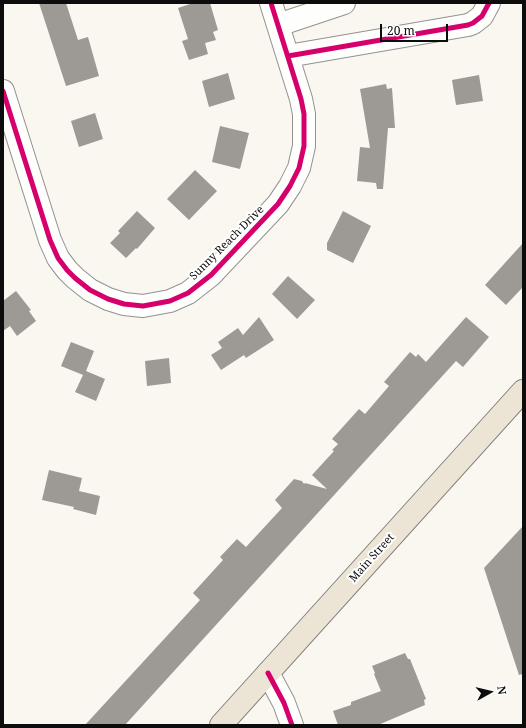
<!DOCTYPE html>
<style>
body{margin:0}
#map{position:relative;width:526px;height:728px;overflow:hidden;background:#faf7f0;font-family:"Noto Serif",serif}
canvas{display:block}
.frame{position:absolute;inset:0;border:4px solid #0c0c0c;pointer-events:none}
.north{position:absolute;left:470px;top:672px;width:40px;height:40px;-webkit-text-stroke:3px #fff;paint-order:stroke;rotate:82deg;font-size:11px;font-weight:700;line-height:16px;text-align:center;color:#0c0c0c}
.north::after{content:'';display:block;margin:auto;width:14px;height:18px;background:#0c0c0c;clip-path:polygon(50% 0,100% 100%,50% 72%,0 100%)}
.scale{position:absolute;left:380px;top:24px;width:68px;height:18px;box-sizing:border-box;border:2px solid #0c0c0c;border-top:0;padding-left:5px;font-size:12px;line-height:14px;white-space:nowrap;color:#0c0c0c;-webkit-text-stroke:3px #fff;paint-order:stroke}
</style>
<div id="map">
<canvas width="526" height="728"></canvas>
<div class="frame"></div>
<div class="north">N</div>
<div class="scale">20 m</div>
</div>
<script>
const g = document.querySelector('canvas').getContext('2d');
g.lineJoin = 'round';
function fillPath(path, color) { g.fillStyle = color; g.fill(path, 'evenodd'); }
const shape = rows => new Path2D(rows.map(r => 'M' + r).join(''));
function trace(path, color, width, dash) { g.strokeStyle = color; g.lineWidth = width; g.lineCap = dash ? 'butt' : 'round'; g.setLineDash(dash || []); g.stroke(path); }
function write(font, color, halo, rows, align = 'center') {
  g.font = font + ' "Noto Serif",serif'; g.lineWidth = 4; g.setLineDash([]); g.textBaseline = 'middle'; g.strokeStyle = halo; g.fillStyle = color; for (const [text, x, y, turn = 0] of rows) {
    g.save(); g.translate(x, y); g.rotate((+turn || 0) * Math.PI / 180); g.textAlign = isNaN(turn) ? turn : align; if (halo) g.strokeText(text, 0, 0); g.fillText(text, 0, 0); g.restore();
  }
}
fillPath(shape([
 [39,3,66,3,78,40,88,37,99,76,66,86],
 [193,3,210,3,218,30,213,32,216,40,205,43,208,54,189,60,182,41,188,39,178,8],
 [228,73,235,99,209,107,202,81],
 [479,75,483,101,456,105,452,80],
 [386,84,387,89,392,88,395,128,388,128,383,189,377,189,376,183,357,181,360,147,370,148,360,89],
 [95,113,103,139,79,147,71,121],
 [220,126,249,133,240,169,212,162],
 [195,170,217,191,189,220,167,199],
 [137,211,155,228,137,249,136,248,126,258,110,243,120,233,118,231],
 [343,211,371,226,353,263,327,250,327,243],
 [523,243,523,287,506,305,485,285],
 [288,276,315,300,297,319,272,294],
 [16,291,31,310,29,311,36,321,17,336,10,326,3,331,3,301],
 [259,317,274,340,246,358,244,355,221,370,211,355,222,348,218,342,238,328,243,335],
 [466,317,489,337,463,367,456,361,125,725,85,725,200,600,193,593,223,560,220,557,237,539,246,547,282,508,275,500,294,479,302,481,304,484,305,483,327,489,312,475,334,451,332,450,338,444,332,439,359,409,365,414,389,386,384,382,410,352,416,357,418,354,426,362],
 [71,342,94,351,86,371,105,379,96,401,75,392,83,375,61,366],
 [169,358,171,383,147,386,145,361],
 [49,470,82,478,79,491,100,496,96,515,73,509,74,507,42,500],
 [523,526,523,674,519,675,484,568],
 [405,653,408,659,410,659,426,699,424,700,425,705,378,725,338,725,333,711,351,705,351,702,381,691,374,674,375,673,372,666]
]), '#9d9a96');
const minor = shape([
 [278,25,344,3],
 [288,56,468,25,473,23,482,16,489,3],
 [3,91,50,240,58,258,67,270,75,278,90,290,108,299,124,304,143,306,170,301,188,293,211,275,278,204,290,186,299,168,304,146,304,114,301,99,271,3],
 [268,673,284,703,292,725]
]);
const major = shape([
 [221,725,523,391]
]);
trace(minor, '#93928f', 24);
trace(major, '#807f7c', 24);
trace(minor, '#fefefd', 22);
trace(major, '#ece5d6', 22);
trace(shape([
 [288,56,468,25,473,23,482,16,489,3],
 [3,91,50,240,58,258,67,270,75,278,90,290,108,299,124,304,143,306,170,301,188,293,211,275,278,204,290,186,299,168,304,146,304,114,301,99,271,3],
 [268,673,284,703,292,725]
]), '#d6006c', 5);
write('11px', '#0c0c0c', '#fff', [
 ["Sunny Reach Drive",227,243,-45],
 ["Main Street",372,558,-48]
]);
</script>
